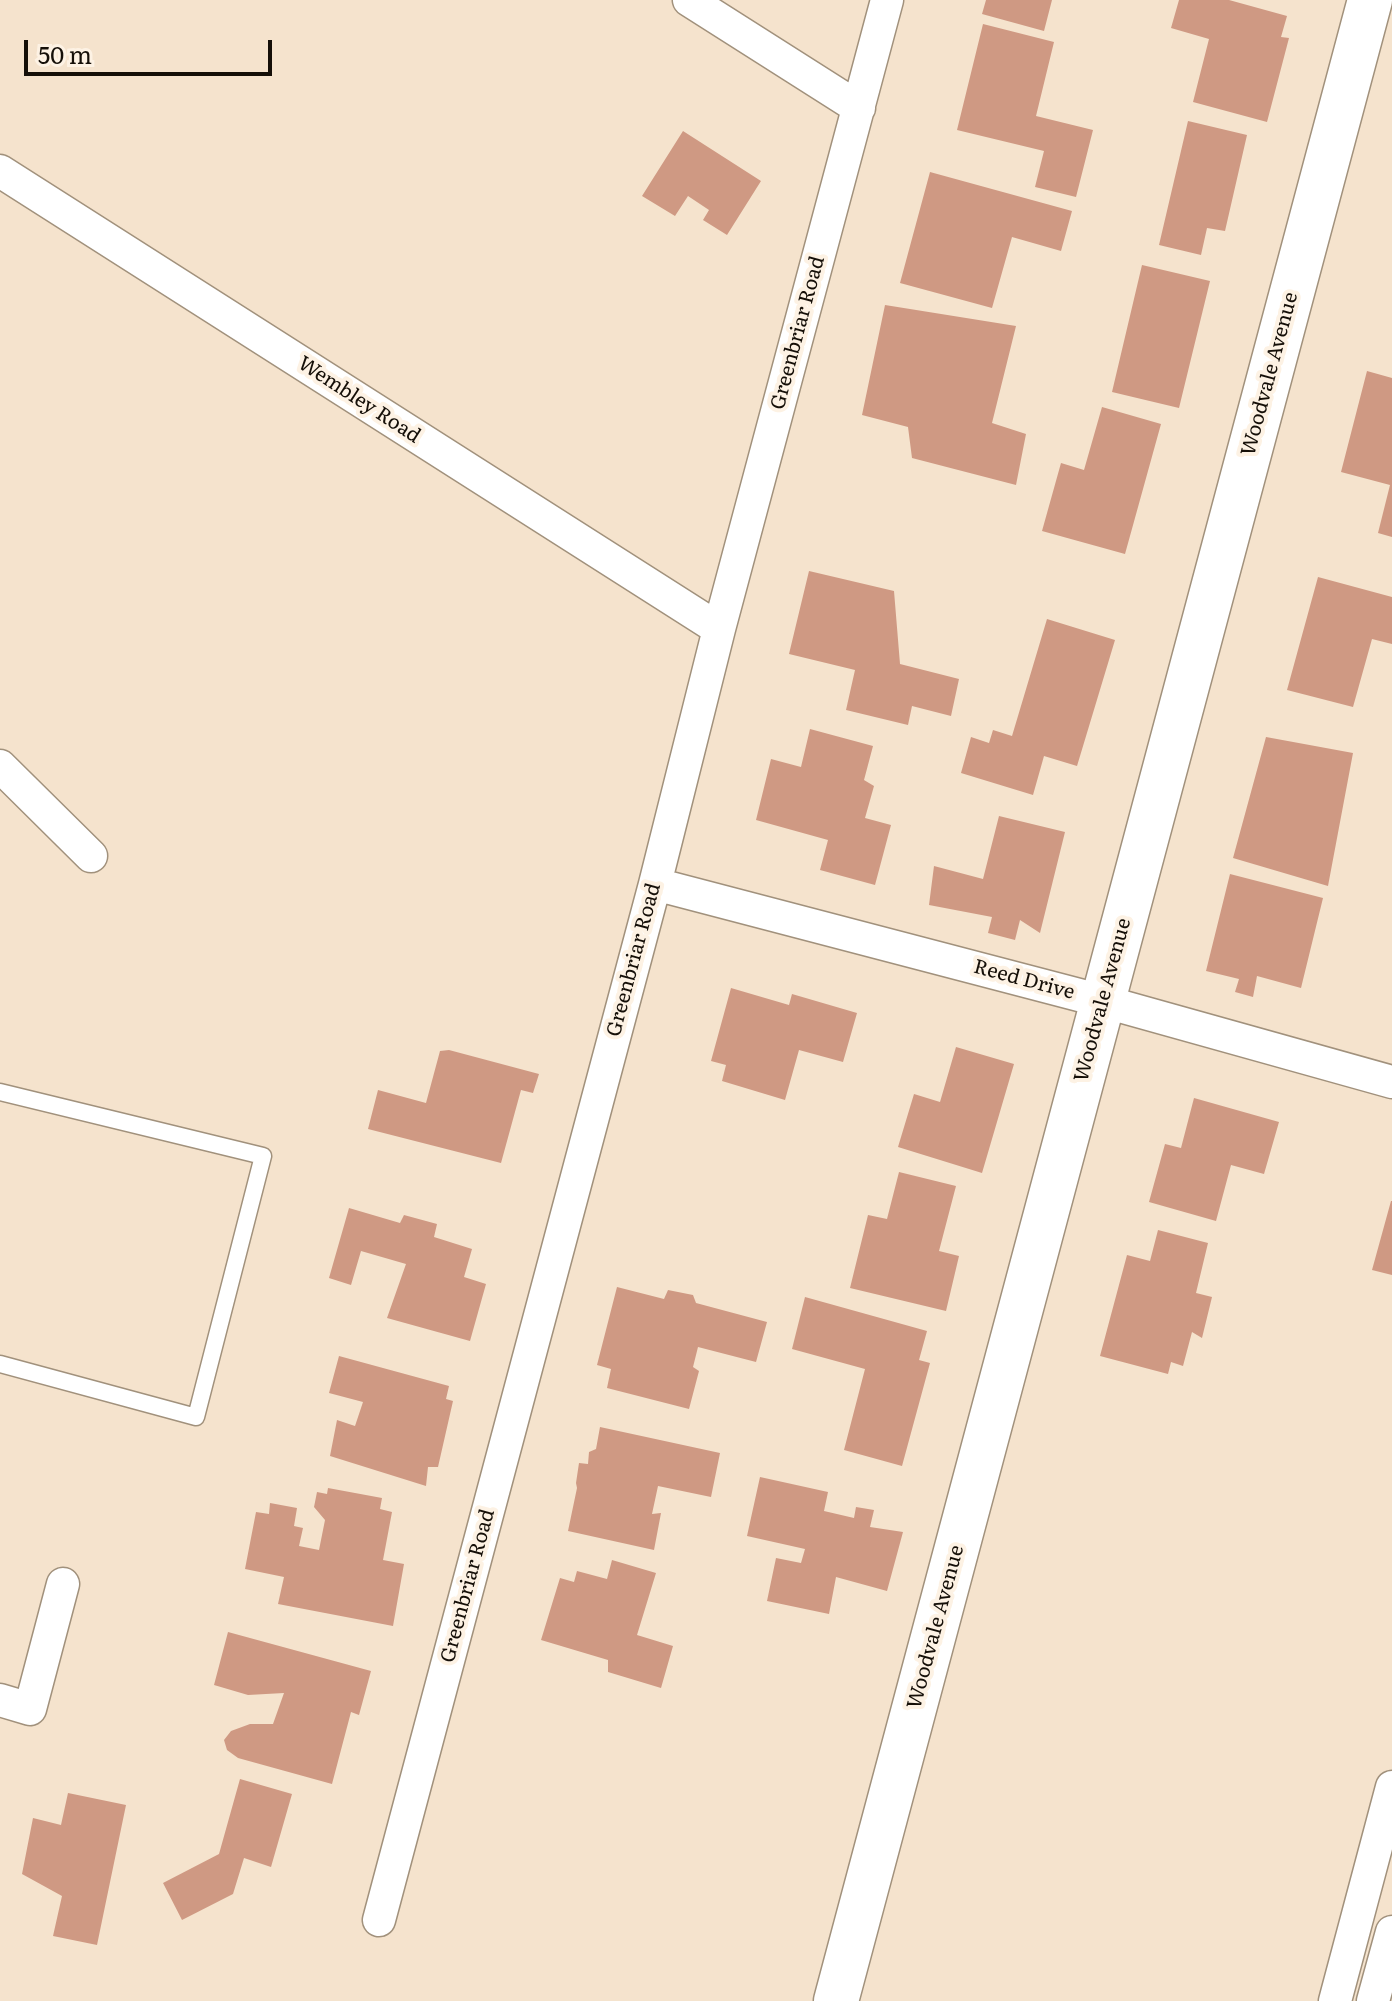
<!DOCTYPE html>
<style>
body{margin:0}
#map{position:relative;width:1392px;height:2001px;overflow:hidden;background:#f5e3cd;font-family:Literata,serif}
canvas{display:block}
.scale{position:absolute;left:24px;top:40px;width:248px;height:36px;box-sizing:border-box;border:4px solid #150f08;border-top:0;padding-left:10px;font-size:24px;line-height:28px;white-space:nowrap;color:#150f08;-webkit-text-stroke:6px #fdf2e4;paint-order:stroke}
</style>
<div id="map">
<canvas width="1392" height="2001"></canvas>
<div class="scale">50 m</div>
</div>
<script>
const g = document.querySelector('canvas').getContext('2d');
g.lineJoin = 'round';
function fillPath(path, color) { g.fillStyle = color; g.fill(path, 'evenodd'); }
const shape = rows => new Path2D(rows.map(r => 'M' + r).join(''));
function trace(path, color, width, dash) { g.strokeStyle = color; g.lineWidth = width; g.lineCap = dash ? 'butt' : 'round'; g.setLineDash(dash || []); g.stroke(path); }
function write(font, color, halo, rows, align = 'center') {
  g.font = font + ' Literata,serif'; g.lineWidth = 8; g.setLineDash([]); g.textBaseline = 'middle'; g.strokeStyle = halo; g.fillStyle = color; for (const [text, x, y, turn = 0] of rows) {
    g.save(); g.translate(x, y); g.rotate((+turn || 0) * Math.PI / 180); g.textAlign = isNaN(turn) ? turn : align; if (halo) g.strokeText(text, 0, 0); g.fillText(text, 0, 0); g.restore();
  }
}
fillPath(shape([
 [986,0,1052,0,1044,31,982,14],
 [1179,0,1229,0,1287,16,1281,37,1289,38,1267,122,1193,102,1209,39,1171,28],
 [983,24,1054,42,1036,116,1093,130,1076,197,1035,187,1044,151,957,130],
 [1188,121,1247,135,1225,231,1207,228,1201,255,1159,245],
 [683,131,761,181,727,235,703,220,709,210,688,196,675,216,642,196],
 [930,172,1072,211,1061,251,1012,237,992,308,900,283],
 [1142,265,1210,281,1179,408,1112,392],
 [885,305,1016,326,992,423,1026,434,1016,485,912,458,908,427,862,415],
 [1367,371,1392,378,1392,537,1378,533,1390,485,1341,472],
 [1102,407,1161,424,1125,554,1042,531,1061,463,1084,470],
 [809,571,894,591,900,664,959,679,951,716,912,706,908,725,846,710,855,670,789,654],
 [1318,577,1392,597,1392,644,1372,639,1353,707,1287,690],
 [1047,619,1115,640,1077,766,1044,756,1033,795,961,773,971,737,989,743,993,730,1012,736],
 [810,729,873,746,864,780,874,786,865,818,891,825,875,885,820,870,828,840,756,820,771,759,801,767],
 [1266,737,1353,753,1328,886,1233,858],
 [999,816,1065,832,1040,933,1020,920,1015,940,988,933,992,917,929,905,934,866,983,879],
 [1230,874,1323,898,1301,988,1257,976,1253,997,1235,992,1239,979,1206,971],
 [731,988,789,1005,792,994,857,1013,843,1062,799,1050,785,1100,722,1081,726,1065,711,1061],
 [956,1047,1014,1064,982,1173,898,1147,914,1094,940,1102],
 [449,1050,539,1074,533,1093,521,1090,501,1163,368,1129,378,1090,426,1103,440,1051],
 [1194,1098,1279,1122,1264,1174,1231,1165,1216,1221,1149,1202,1165,1144,1181,1148],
 [899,1172,956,1186,939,1251,959,1256,946,1311,850,1288,868,1215,887,1219],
 [1391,1201,1392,1201,1392,1275,1372,1270],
 [349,1208,400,1223,404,1215,437,1224,434,1237,472,1249,464,1277,486,1284,470,1341,387,1318,406,1264,361,1251,351,1285,329,1278],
 [1158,1230,1208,1243,1196,1293,1212,1297,1202,1338,1192,1332,1183,1366,1171,1362,1168,1374,1100,1356,1127,1255,1150,1261],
 [617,1287,664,1299,668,1290,693,1295,696,1303,767,1322,756,1362,698,1347,693,1367,699,1371,689,1409,607,1388,611,1369,597,1365],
 [805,1297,927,1331,919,1360,930,1363,902,1466,844,1450,865,1369,792,1349],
 [339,1356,449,1386,446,1399,453,1401,438,1467,428,1467,426,1486,330,1456,337,1420,355,1426,363,1402,329,1393],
 [600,1427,720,1453,711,1497,658,1486,652,1514,661,1513,654,1550,568,1531,577,1488,576,1483,579,1463,588,1464,589,1452,596,1449],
 [760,1477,828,1492,824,1511,854,1518,856,1507,874,1510,870,1527,903,1532,887,1591,836,1577,829,1614,767,1601,776,1558,801,1563,805,1549,747,1536],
 [328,1488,382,1498,380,1509,392,1512,383,1560,404,1564,393,1626,278,1604,284,1577,245,1569,256,1512,269,1514,270,1503,297,1508,294,1526,303,1528,299,1546,319,1550,325,1520,314,1507,317,1492,327,1494],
 [612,1560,656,1573,637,1635,673,1646,661,1688,608,1672,608,1660,541,1640,560,1578,574,1582,577,1571,607,1579],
 [228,1632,371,1671,359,1715,351,1712,332,1784,238,1758,227,1750,224,1740,231,1731,250,1724,273,1724,284,1693,248,1695,214,1685],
 [240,1779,292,1794,271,1867,244,1858,233,1894,182,1920,163,1883,219,1854],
 [68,1793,126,1805,97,1945,53,1936,62,1896,22,1874,33,1818,61,1825]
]), '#cf9983');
const lane = shape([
 [0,1092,263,1156,196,1417,0,1364]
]);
const street = shape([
 [689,0,859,108],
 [0,171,719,629],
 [0,766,91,856],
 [655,884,1102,1001,1392,1082],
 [0,1700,30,1709,63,1584],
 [379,1920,655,884,719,629,887,0],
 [1335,2001,1392,1787],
 [1373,2001,1392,1932]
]);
const secondary = shape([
 [836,2001,1370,0]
]);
trace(lane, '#a1917c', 19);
trace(street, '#a1917c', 35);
trace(secondary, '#a1917c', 47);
trace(lane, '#fff', 16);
trace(street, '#fff', 32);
trace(secondary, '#fff', 44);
write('20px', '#150f08', '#fdf2e4', [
 ["Greenbriar Road",798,333,-75],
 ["Woodvale Avenue",1270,374,-75],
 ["Wembley Road",359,400,33],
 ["Greenbriar Road",634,960,-75],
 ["Reed Drive",1024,980,15],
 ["Woodvale Avenue",1103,1000,-75],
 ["Greenbriar Road",468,1586,-75],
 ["Woodvale Avenue",936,1627,-75]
]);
</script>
